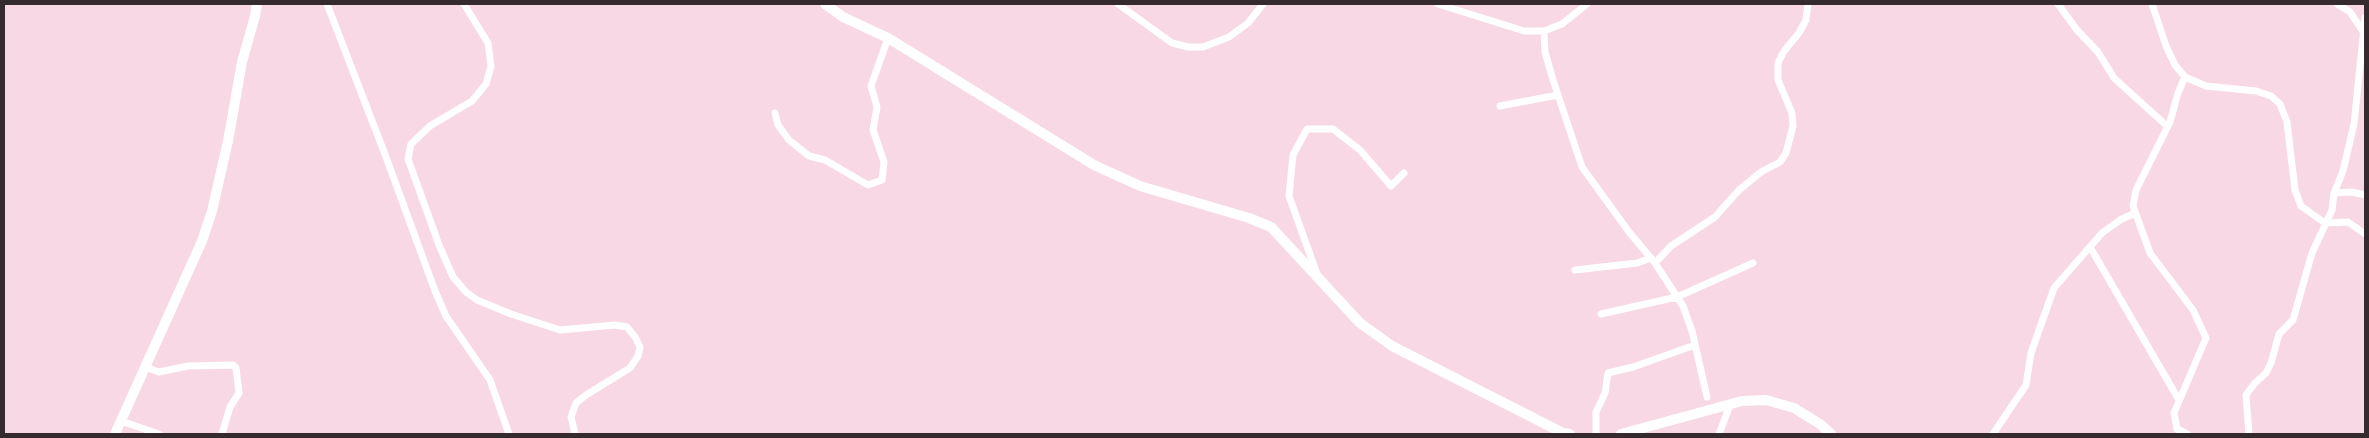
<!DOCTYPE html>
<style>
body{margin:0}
#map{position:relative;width:2369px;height:438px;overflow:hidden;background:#f7d8e4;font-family:Raleway,sans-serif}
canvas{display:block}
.frame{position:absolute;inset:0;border:5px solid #352a2e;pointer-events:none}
</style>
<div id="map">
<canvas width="2369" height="438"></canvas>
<div class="frame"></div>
</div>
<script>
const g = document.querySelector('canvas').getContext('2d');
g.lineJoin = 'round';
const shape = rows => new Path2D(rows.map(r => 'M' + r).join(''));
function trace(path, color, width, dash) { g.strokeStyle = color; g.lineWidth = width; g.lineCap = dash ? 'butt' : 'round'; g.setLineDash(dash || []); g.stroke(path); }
trace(shape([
 [327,4,386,157,435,291,446,316,490,380,509,434],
 [464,4,488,43,491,66,486,84,472,101,430,126,411,144,408,159,439,245,453,277,466,292,477,300,511,314,560,330,615,325,627,327,635,337,640,347,638,356,630,368,586,395,576,403,571,417,575,434],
 [1118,4,1172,43,1188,47,1203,47,1229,37,1248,23,1263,4],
 [1438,4,1524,31,1544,31,1562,24,1587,4],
 [2058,4,2077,30,2098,52,2114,78,2167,126],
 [2152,4,2166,46,2175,65,2185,77,2206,86,2256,91,2271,96,2280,104,2287,122,2295,190,2301,206,2325,223,2348,222,2365,234],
 [2337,4,2350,12,2364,33],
 [1544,31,1545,52,1553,80,1582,167,1629,232,1655,263,1683,306,1692,331,1707,397],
 [2185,77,2178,93,2170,122,2136,190,2133,206,2150,253,2193,310,2206,338,2174,413,2177,429,2187,434],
 [1500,106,1558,95],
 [775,113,778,125,789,140,809,156,825,160,868,185,882,180,884,162,873,130,877,107,871,86,888,38],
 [2334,193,2352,192,2365,195],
 [2090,247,2179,400],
 [1655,263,1671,246,1715,217,1739,190,1761,172,1780,162,1786,153,1793,126,1792,113,1778,80,1778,63,1784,51,1799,33,1806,20,1808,4],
 [1575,270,1637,263,1651,258],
 [1317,274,1289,196,1293,155,1307,129,1333,129,1360,150,1391,186,1404,173],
 [1601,314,1677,297,1753,263],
 [145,367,159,372,188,366,233,365,236,368,239,393,230,407,222,434],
 [121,421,159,434],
 [1596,434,1596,412,1605,393,1608,373,1633,367,1695,345],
 [1719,434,1730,405],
 [1993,434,2026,385,2031,353,2054,288,2102,233,2120,220,2135,213],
 [2249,434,2246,395,2254,384,2266,373,2271,363,2279,334,2293,320,2312,253,2332,210,2334,193,2343,171,2354,124,2365,18]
]), '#fff', 7);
trace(shape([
 [825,4,843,17,888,38,1094,165,1140,186,1249,218,1271,227,1360,323,1392,346,1563,433,1570,434],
 [115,434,202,241,212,211,228,141,242,62,255,16,257,4],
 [1621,434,1742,401,1766,400,1794,408,1820,424,1831,434]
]), '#fff', 10);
</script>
